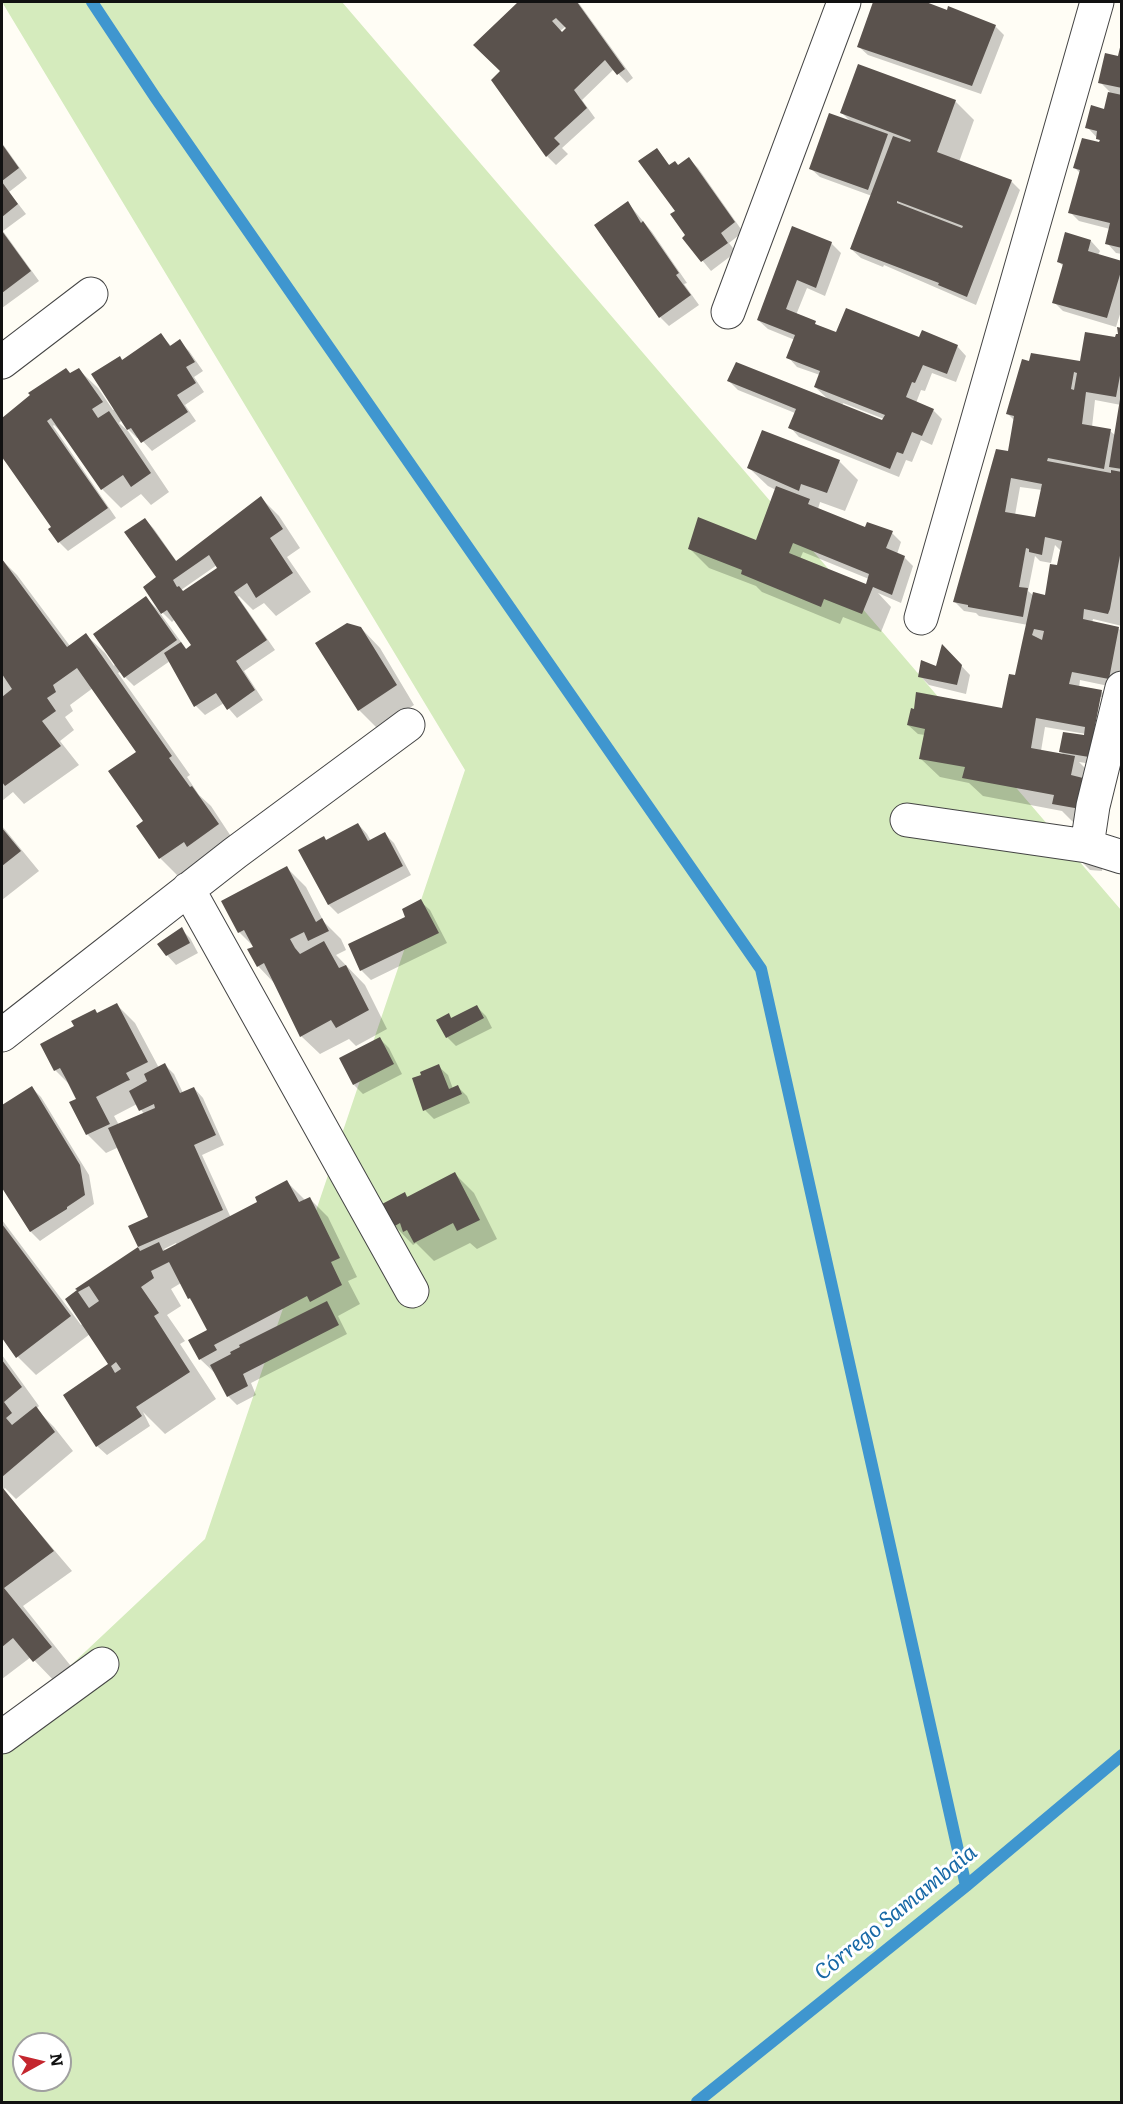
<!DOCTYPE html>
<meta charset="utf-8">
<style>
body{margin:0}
#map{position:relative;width:1123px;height:2104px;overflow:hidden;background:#fffdf5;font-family:Literata,serif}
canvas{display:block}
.frame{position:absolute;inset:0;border:3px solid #111;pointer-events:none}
.north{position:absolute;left:12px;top:2032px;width:60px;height:60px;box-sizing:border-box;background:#fff;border:2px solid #a0a0a0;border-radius:50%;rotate:82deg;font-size:16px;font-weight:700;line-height:24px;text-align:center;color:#111}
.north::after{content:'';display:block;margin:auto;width:21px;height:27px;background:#c4262e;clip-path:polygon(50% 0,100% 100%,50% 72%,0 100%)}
</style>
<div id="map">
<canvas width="1123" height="2104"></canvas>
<div class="frame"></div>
<div class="north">N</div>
</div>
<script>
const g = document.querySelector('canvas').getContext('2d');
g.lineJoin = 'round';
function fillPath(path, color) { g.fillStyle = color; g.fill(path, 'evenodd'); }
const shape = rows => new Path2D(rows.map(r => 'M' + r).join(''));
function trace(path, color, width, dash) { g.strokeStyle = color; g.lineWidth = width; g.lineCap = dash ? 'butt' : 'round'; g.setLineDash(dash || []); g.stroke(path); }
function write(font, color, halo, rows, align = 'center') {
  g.font = font + ' Literata,serif'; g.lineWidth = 6; g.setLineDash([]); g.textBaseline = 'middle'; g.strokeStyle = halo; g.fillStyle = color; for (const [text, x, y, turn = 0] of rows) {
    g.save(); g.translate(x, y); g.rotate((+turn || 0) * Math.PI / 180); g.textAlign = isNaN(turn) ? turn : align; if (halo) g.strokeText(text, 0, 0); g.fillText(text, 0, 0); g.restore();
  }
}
fillPath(shape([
 [2,2,342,2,1121,910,1121,2102,2,2102,2,1730,205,1539,465,770],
 [24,2044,60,2044,60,2080,24,2080]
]), '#d5ebbd');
fillPath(shape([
 [521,2,578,2,633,78,627,83,614,69,582,100,595,118,562,148,568,154,556,165,547,156,502,71,475,45],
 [570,23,563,34,560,31],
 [874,2,922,2,995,26,1004,35,981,94,868,55,858,46],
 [1122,46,1122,254,1116,253,1107,243,1110,229,1079,221,1070,212,1080,173,1075,168,1103,144,1087,127,1105,111,1110,92,1100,82,1119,58],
 [955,101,974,120,959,162,1011,181,1020,190,976,305,884,265,883,267,861,258,851,249,872,196,820,177,810,168,852,123,842,113],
 [2,143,27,178,9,192,26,214,3,231,39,281,2,308],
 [656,150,670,166,679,167,689,159,698,168,743,232,729,243,736,252,711,271,684,238,687,235],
 [628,203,652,232,687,283,684,284,699,305,669,326,660,317],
 [1091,241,1100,251,1098,255,1122,262,1122,308,1116,327,1063,311,1054,302,1064,267,1059,262],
 [831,243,841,253,825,296,807,288,796,315,837,334,920,339,957,346,966,356,956,382,932,373,925,391,921,390,916,403,933,410,942,419,932,445,921,440,912,462,906,460,899,477,799,437,790,427,795,413,738,390,729,381,830,401,815,387,820,375,797,367,788,357,795,340,768,329,758,320],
 [843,403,884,419,883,422,842,406],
 [1122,329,1122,626,1093,619,1092,623,1119,629,1122,632,1122,670,1118,688,1080,680,1079,688,1101,691,1110,701,1105,828,1073,822,1062,811,983,796,969,783,940,777,921,759,925,735,918,734,908,725,1003,710,1016,676,1028,625,979,616,976,613,964,611,955,602,1009,452,1015,421,1008,414,1116,339],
 [1095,400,1121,405,1116,436,1110,431,1092,427],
 [1020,487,1042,490,1036,519,1015,515],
 [1055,545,1061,551,1058,567,1046,597,1034,596,1028,591,1035,556,1040,561,1051,563],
 [1099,697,1102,697,1093,742,1090,742],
 [1045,727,1086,734,1085,737,1061,752,1065,756,1041,751],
 [1079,762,1092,764,1090,773],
 [161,335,172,347,179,341,189,351,203,371,194,377,204,392,185,405,196,421,152,451,139,437,137,438,128,429,122,420,119,423,128,431,169,492,151,505,141,494,121,508,102,489,67,438,54,425,53,426,116,518,68,551,59,542,53,528,10,467,2,458,2,420,32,396,79,370,98,388,113,410,115,409,120,357,123,361],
 [839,461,858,480,845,511,820,502,818,509,866,529,892,533,901,542,897,554,904,557,913,566,901,603,878,593,891,607,881,632,843,617,840,624,762,592,756,586,709,568,690,549,757,542,776,490,768,486,749,468],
 [803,552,869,579,867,586,800,559],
 [261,498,279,516,300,548,287,557,311,592,276,616,264,603,253,610,239,596,238,597,275,650,244,671,263,700,237,718,224,703,205,715,196,706,170,661,134,686,120,672,118,673,190,775,187,777,199,795,211,806,236,844,179,877,160,858,145,821,138,752,93,688,70,705,73,711,65,717,74,730,60,741,79,765,24,804,13,792,2,801,2,560,17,575,70,646,86,635,105,653,114,666,146,598,157,609,187,650,193,646,175,619,172,622,161,611,158,578,145,519,154,529,177,562],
 [217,565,222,575,184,593,181,590],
 [361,628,380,648,414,705,378,729,359,710,317,644],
 [951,655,970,675,966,694,929,685,920,676,937,668],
 [358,824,367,834,371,841,385,834,394,843,411,875,338,914,329,905,300,851,327,841],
 [2,826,39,871,2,900],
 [1104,855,1102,871,1090,870,1081,861],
 [287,868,306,887,324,922,341,939,346,950,336,955,365,985,387,1029,356,1046,349,1039,320,1054,301,1036,276,985,258,966,255,948,239,932],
 [420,901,430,910,447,943,371,980,361,970,350,945,407,918],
 [181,929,190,938,198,953,176,965,167,955],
 [117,1005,135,1023,159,1068,165,1065,174,1074,183,1093,194,1088,203,1098,224,1145,202,1155,231,1218,259,1202,287,1182,306,1201,310,1199,328,1217,357,1277,348,1281,360,1304,338,1316,347,1334,251,1383,256,1395,237,1405,228,1396,218,1376,200,1359,209,1331,194,1304,189,1298,181,1283,171,1289,181,1306,167,1315,185,1341,180,1344,216,1399,165,1434,143,1412,150,1426,107,1455,97,1446,110,1364,90,1334,36,1375,18,1357,2,1336,2,1220,81,1325,83,1323,67,1299,79,1291,78,1289,139,1248,130,1227,150,1218,119,1147,106,1153,87,1134,78,1100,71,1086,55,1070,76,1027,94,1010,98,1014],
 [137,1104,144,1114,119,1125,114,1116],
 [176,1243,177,1246,166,1251,164,1249],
 [477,1007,486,1016,492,1028,456,1046,447,1037,448,1015,452,1019],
 [380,1039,389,1048,402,1074,363,1094,354,1085],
 [438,1066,448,1075,453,1089,458,1087,467,1096,470,1103,434,1119,425,1110],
 [32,1088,41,1097,89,1175,94,1204,40,1241,31,1232,2,1185,2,1107],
 [455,1174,474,1193,497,1239,477,1249,470,1243,434,1261,416,1243,413,1245,395,1226,405,1194,409,1198],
 [2,1355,39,1406,36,1409,54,1427,73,1451,16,1499,5,1488,3,1490,72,1571,23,1606,78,1675,61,1688,31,1657,2,1679]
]), '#0003');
trace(shape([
 [92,2,155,97,761,969,966,1886],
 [697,2102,966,1886,1122,1755]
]), '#3f96cf', 12);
fillPath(shape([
 [518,2,577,2,625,69,617,75,605,60,574,90,587,108,554,138,560,144,546,157,491,80,500,71,473,45],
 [556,18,566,28,562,32,552,21],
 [873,2,926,2,947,10,948,6,996,25,972,86,857,47],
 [1121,43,1122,88,1098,83,1105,53,1118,56],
 [858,64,956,100,937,152,1012,180,967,297,938,285,939,283,850,249,893,136,910,142,911,140,840,113],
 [897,201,963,226,962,228,897,203],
 [1108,92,1122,95,1122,248,1105,244,1110,223,1068,213,1080,170,1073,168,1082,138,1099,142,1100,140,1096,139,1097,131,1085,128,1091,105,1104,109],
 [829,113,888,134,868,190,809,169],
 [2,144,19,168,2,181],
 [657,148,669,165,675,161,678,165,689,157,735,222,721,233,728,243,701,262,682,238,685,235,670,214,675,211,638,161],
 [2,182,18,204,2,217],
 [628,201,641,223,643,221,679,273,676,275,691,295,659,318,594,225],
 [792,226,832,242,816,288,797,280,786,309,816,321,815,324,836,332,846,308,919,337,922,330,958,345,947,374,923,365,915,383,912,382,906,397,934,409,922,436,912,432,903,454,897,452,890,469,788,428,796,409,727,381,736,362,882,420,885,415,814,387,820,371,786,358,795,335,757,320],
 [2,231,31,271,2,293],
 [1065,232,1091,240,1088,251,1122,261,1122,268,1107,318,1052,303,1063,264,1057,262],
 [1117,327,1122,328,1122,365,1116,397,1086,392,1082,424,1111,429,1104,469,1048,458,1047,461,1111,473,1111,470,1122,472,1122,545,1110,609,1108,614,1084,609,1083,619,1119,627,1109,679,1072,672,1069,684,1102,690,1089,757,1059,752,1063,732,1084,735,1085,727,1036,718,1031,748,1075,756,1071,775,1087,779,1086,810,1052,804,1054,795,962,778,965,767,919,759,925,729,907,725,911,708,914,709,916,692,1002,708,1009,674,1015,675,1033,592,1045,595,1050,564,1057,565,1062,541,1045,537,1042,555,1029,552,1029,549,1026,548,1019,587,1028,588,1023,617,968,607,968,605,953,602,996,449,1008,451,1014,416,1006,414,1022,359,1029,361,1031,353,1080,361,1085,332,1115,337,1116,334,1118,334],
 [1074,372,1077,373,1074,390,1071,389],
 [1011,478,1042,484,1035,517,1005,512],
 [1034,629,1044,631,1042,640,1032,635],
 [161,333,170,346,180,339,195,362,186,367,196,383,177,395,188,412,141,443,131,428,127,430,91,374,120,356,122,360],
 [66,368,70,373,79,368,103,402,92,409,98,418,109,411,151,473,131,487,123,475,101,490,51,418,47,421,108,508,58,543,48,529,51,527,2,457,2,418,30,395,28,393],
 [1120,399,1122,399,1122,469,1109,467],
 [762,430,840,460,827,493,801,484,799,491,747,468],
 [776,486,810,499,808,504,865,527,867,522,893,531,886,548,905,556,892,595,873,587,862,614,824,599,821,607,741,574,742,570,688,549,698,517,756,540],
 [793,543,869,574,866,584,789,553],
 [261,496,283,529,270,538,293,573,256,598,247,583,234,592,267,640,236,661,255,690,227,710,216,693,194,707,164,653,181,642,186,649,191,645,167,610,161,614,143,587,156,577,124,532,145,518,176,561],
 [209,555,217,568,183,591,179,586,177,587,173,580],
 [2,559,67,647,86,633,172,756,169,758,190,787,192,786,219,824,187,847,184,842,159,859,136,826,143,821,108,771,136,752,77,668,53,685,56,692,47,698,56,711,42,721,61,746,5,786,2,782,2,697,12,689,2,674],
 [146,596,177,640,124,678,93,634],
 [347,623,361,627,397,685,358,711,315,643],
 [942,644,962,665,957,685,918,677,921,660,936,666],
 [358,823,368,841,385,832,403,866,328,905,298,850,324,836,326,840],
 [2,828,21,851,2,866],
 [287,866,316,922,322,918,329,931,308,941,304,932,290,939,295,948,300,954,324,941,339,968,346,965,369,1010,336,1028,331,1020,300,1037,264,963,257,967,247,949,253,947,244,930,238,933,221,901],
 [421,899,439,933,360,971,348,944,405,917,402,909],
 [182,927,190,943,166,956,157,944],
 [117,1003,148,1062,126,1073,130,1080,127,1081,96,1097,110,1124,86,1135,69,1102,76,1099,66,1079,60,1068,54,1071,40,1044,74,1026,71,1021,95,1009,97,1013],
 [477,1005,484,1018,446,1038,436,1020,449,1013,451,1018],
 [380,1037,394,1064,353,1085,339,1058],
 [165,1063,180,1093,194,1087,216,1135,194,1145,223,1210,138,1247,128,1226,148,1217,108,1128,155,1108,154,1104,139,1111,129,1091,147,1081,144,1074],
 [439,1064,449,1089,458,1085,462,1094,423,1111,412,1078,421,1075,420,1072],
 [32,1086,80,1165,85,1195,67,1207,67,1209,30,1232,2,1188,2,1105],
 [455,1172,480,1220,457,1231,453,1223,414,1243,407,1230,403,1232,400,1223,393,1227,382,1204,405,1192,407,1197],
 [287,1180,299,1202,310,1197,340,1258,331,1262,342,1285,310,1302,307,1296,214,1345,217,1350,199,1360,188,1340,207,1330,190,1298,188,1299,169,1262,151,1271,154,1278,141,1287,159,1313,154,1316,190,1372,136,1407,142,1416,96,1447,63,1395,108,1364,65,1299,77,1290,75,1289,138,1247,140,1251,159,1242,163,1251,257,1202,255,1197],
 [89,1286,99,1301,89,1308,78,1292],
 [116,1362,121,1369,115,1373,111,1366],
 [2,1224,71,1316,16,1358,2,1338],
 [327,1301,339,1325,243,1374,248,1386,227,1397,210,1365,231,1354,230,1352,240,1347,239,1345],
 [2,1360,22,1387,4,1402,12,1413,6,1418,12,1425,36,1406,55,1432,2,1477],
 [2,1487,54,1551,4,1588,52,1647,33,1662,13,1638,2,1647]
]), '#5a524d');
const minor = shape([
 [728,312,844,2],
 [2,362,91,294],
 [921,618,1097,2],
 [1122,688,1093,806,1087,846,1122,857],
 [907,820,1087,846],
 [188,889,412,1291],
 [2,1035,235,853,408,725],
 [2,1737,102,1664]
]);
trace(minor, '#444', 35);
trace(minor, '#fff', 33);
write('italic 22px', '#1768a6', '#fff', [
 ["Córrego Samambaia",896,1913,-39]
]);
</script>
